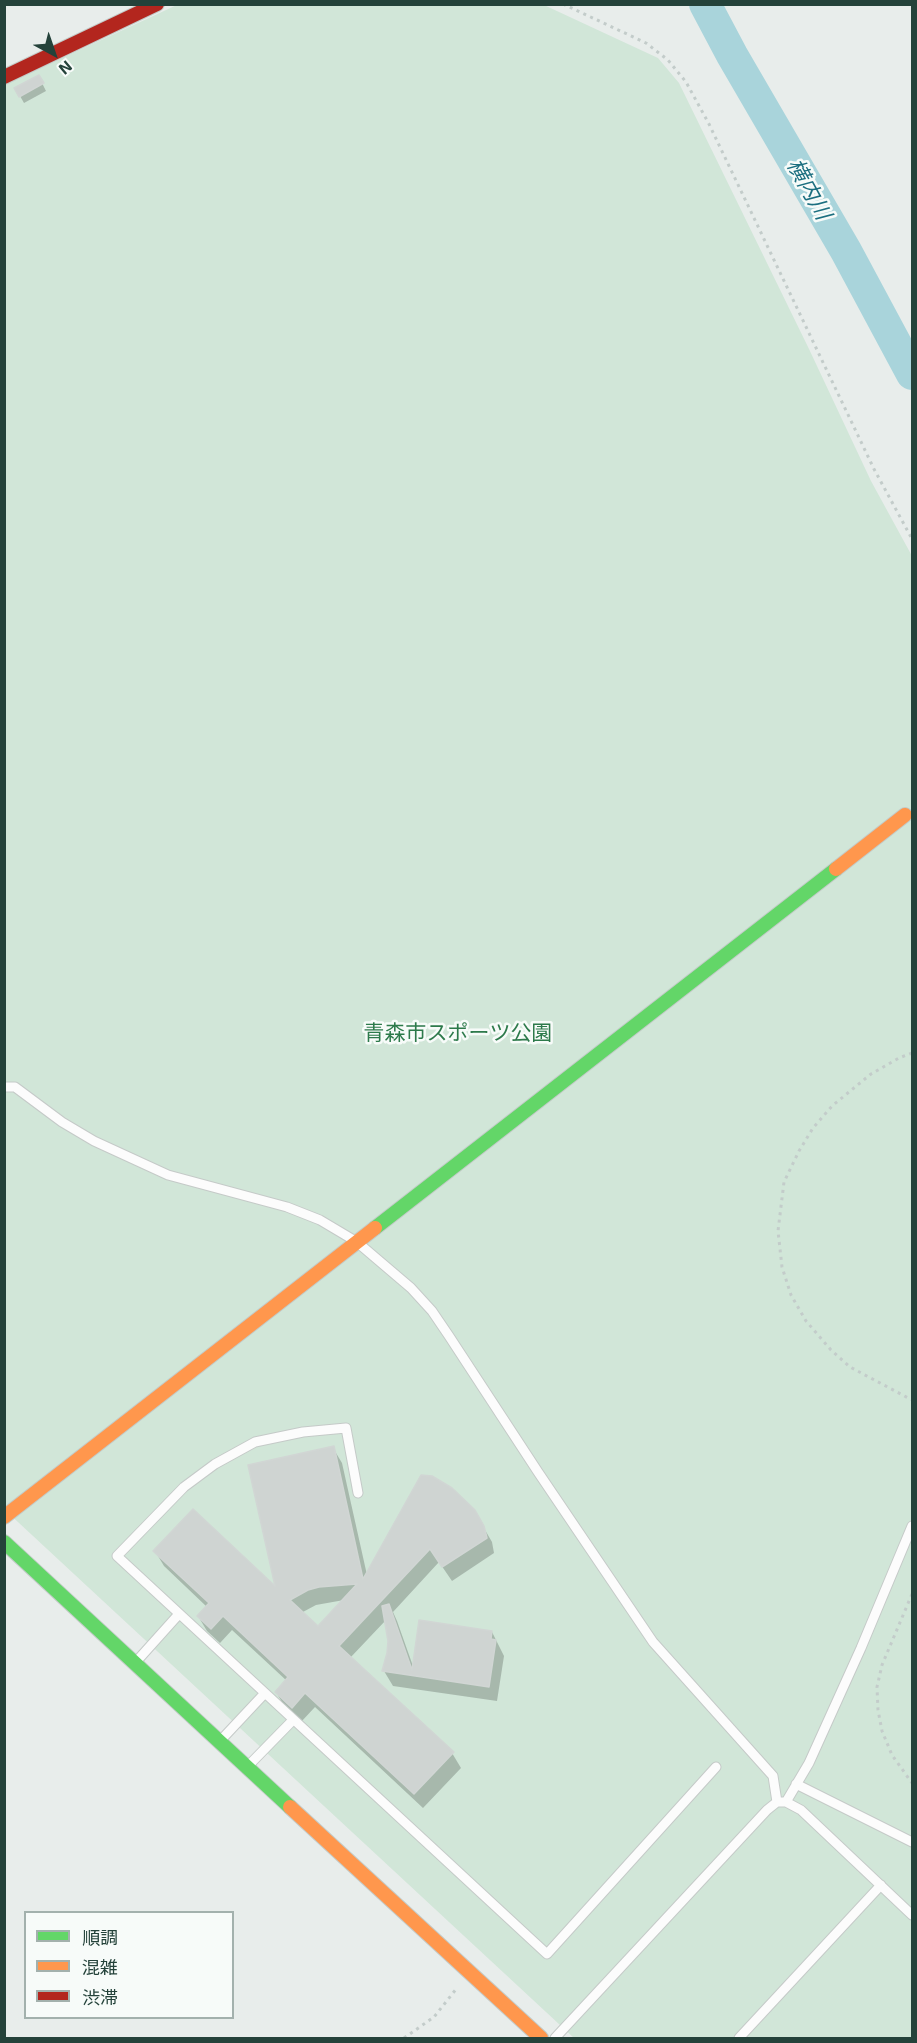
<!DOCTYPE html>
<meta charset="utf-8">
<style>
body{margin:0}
#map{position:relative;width:917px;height:2043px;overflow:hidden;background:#e8edeb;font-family:"Exo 2","Noto Sans JP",sans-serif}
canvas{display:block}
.frame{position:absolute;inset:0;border:6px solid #24423a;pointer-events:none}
.legend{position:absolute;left:24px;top:1911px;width:210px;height:108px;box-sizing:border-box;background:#f7fbf9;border:2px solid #a3b1ad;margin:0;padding:8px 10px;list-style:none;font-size:18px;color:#24423a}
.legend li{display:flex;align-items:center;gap:12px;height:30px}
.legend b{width:30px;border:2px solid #a3b1ad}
.north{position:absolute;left:24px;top:24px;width:60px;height:60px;-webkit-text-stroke:4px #f7fbf9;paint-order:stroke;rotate:140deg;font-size:16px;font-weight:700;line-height:24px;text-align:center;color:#24423a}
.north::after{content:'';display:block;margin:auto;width:21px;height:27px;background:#24423a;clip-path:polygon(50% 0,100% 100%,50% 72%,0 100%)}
</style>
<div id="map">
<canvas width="917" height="2043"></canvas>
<div class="frame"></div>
<ul class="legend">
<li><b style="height:8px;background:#63d668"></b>順調</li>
<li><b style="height:8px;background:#ff974d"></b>混雑</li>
<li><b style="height:8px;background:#b3261e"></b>渋滞</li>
</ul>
<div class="north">N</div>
</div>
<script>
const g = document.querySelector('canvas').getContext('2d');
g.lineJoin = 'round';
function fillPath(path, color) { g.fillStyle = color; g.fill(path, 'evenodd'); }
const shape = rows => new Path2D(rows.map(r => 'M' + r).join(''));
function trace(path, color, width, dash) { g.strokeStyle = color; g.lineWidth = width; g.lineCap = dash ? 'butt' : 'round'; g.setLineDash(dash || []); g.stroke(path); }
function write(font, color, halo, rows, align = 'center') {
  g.font = font + ' "Exo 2","Noto Sans JP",sans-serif'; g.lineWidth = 5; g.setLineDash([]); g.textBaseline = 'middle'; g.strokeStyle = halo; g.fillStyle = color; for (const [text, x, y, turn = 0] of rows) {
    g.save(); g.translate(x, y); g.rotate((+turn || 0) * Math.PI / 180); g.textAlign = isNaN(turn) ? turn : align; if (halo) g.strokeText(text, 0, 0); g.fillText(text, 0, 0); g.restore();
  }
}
fillPath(shape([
 [179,4,544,5,658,58,679,83,809,349,871,481,912,556,912,2038,574,2038,5,1510,4,85]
]), '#d1e6d8');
fillPath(shape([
 [39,77,46,91,24,103,16,89],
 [333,1448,342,1463,367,1575,474,1511,492,1542,494,1553,452,1581,439,1562,393,1612,397,1621,414,1669,492,1632,504,1656,497,1701,393,1686,384,1671,389,1641,386,1620,350,1658,452,1753,461,1768,423,1808,315,1707,301,1722,285,1707,276,1692,287,1681,232,1630,220,1643,207,1631,198,1616,207,1607,164,1566,155,1551,277,1590],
 [344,1600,318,1628,301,1613,316,1605]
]), '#0003');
trace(shape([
 [705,4,732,55,846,251,912,374]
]), '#a9d4db', 32);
const building = shape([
 [39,75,44,83,19,97,14,88,39,75],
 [334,1446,363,1579,421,1475,432,1476,452,1488,475,1510,484,1526,487,1538,442,1567,430,1549,339,1646,454,1752,414,1794,305,1693,292,1708,275,1692,288,1677,223,1616,211,1629,197,1616,209,1603,153,1551,193,1509,275,1586,248,1465,334,1446],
 [357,1584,318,1626,290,1600,308,1590,319,1587,357,1584],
 [389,1604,412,1670,419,1620,492,1631,491,1639,496,1640,489,1687,382,1671,387,1653,388,1641,382,1606,389,1604]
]);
fillPath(building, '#cfd4d2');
trace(building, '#d1d6d4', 1.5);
const lane = shape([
 [4,1087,15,1087,62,1122,94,1141,168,1175,287,1207,320,1220,357,1242,411,1288,432,1311,449,1336,538,1472,653,1642,773,1776,777,1802],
 [358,1493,346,1428,303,1432,255,1442,215,1464,184,1487,117,1556,547,1954,716,1767],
 [135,1663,179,1614],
 [221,1740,265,1693],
 [249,1765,293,1720],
 [796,1784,912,1842],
 [786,1802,809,1763,861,1648,912,1526],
 [555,2038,767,1810,777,1802,786,1802,801,1810,912,1915],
 [739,2038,881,1885]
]);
const fast = shape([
 [375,1228,836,869],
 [4,1542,290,1807]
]);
const slow = shape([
 [836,869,905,815],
 [4,1517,375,1228],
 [290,1807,541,2038]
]);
const jam = shape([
 [4,77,157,4]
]);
trace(lane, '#c5cac8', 11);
trace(fast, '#c3cbc8', 16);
trace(slow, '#c3cbc8', 16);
trace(jam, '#c3cbc8', 16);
trace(shape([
 [563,4,646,43,668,60,686,82,709,124,874,469,912,539],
 [912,1053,899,1058,871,1074,832,1106,813,1128,799,1151,784,1182,778,1231,782,1267,791,1295,806,1321,831,1350,850,1367,912,1400],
 [912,1594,882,1665,877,1687,878,1710,882,1731,892,1755,912,1783],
 [404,2038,434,2017,457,1988]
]), '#c3ccca', 3, [3, 4.5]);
trace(lane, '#fcfcfc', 9);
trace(fast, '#63d668', 14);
trace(slow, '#ff974d', 14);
trace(jam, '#b3261e', 14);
write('21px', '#2d7a4b', '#f7fbf9', [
 ["青森市スポーツ公園",458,1033]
]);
write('italic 22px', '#1c6f80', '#f7fbf9', [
 ["横内川",809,189,61]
]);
</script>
